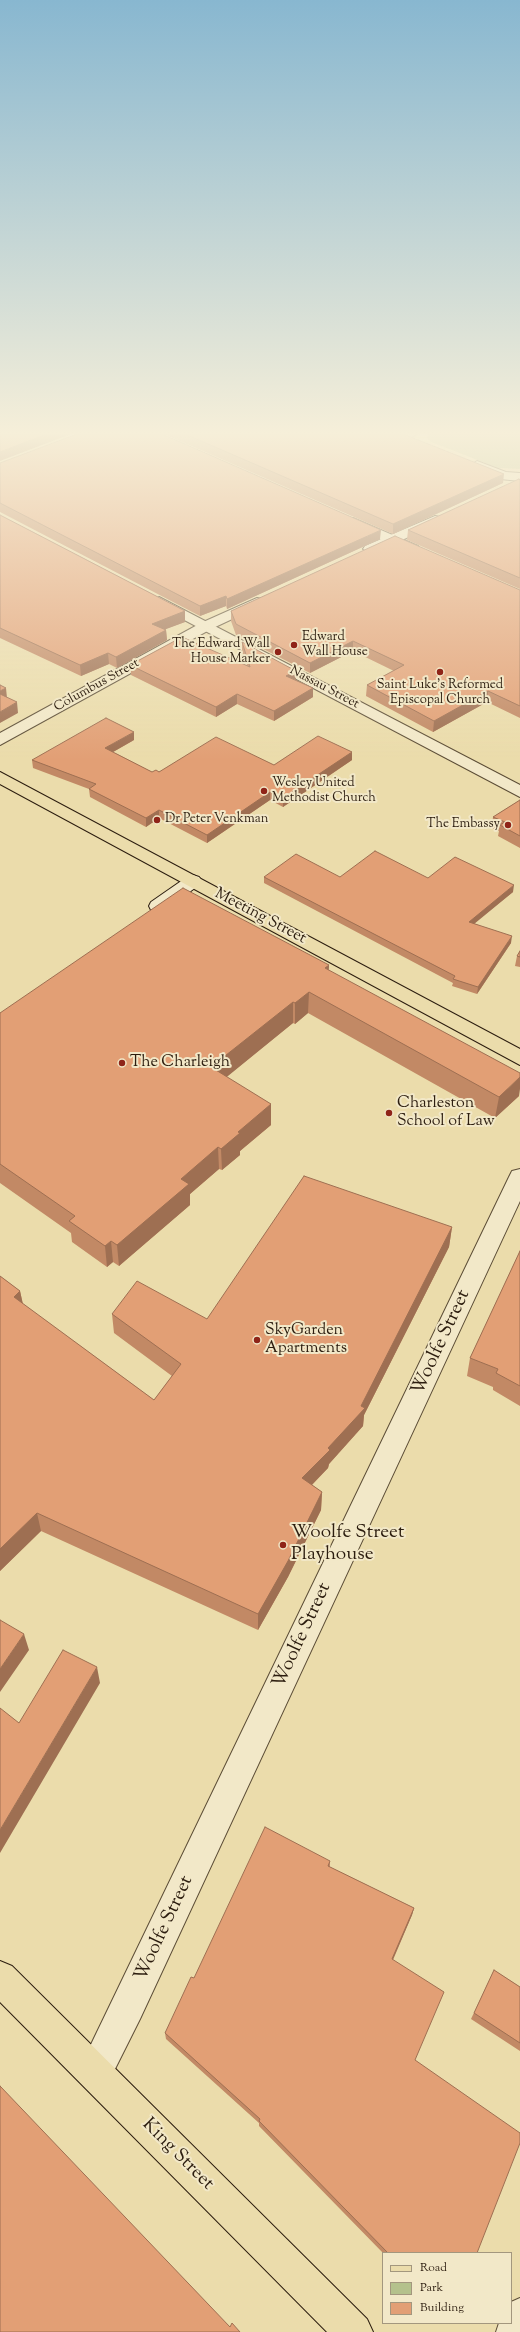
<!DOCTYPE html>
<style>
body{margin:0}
#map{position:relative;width:520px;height:2332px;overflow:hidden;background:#ebdcab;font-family:"Sorts Mill Goudy",serif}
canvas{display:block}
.legend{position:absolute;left:382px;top:2252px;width:130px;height:72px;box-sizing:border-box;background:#f2e8c8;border:1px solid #a3977e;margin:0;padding:5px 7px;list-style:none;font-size:12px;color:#2c1d0f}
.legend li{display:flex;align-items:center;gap:8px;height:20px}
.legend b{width:20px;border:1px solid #a3977e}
</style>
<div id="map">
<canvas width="520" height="2332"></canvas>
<ul class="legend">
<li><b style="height:5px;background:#ebdcab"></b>Road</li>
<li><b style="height:11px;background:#b4c18c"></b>Park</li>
<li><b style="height:11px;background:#e29f75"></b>Building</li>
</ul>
</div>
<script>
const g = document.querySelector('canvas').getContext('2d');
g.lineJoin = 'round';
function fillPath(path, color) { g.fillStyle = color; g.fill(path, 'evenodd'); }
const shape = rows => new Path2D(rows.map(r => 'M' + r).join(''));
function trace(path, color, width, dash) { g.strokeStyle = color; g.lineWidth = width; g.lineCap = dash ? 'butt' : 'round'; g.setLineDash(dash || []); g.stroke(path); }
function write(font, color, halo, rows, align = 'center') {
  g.font = font + ' "Sorts Mill Goudy",serif'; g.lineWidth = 4; g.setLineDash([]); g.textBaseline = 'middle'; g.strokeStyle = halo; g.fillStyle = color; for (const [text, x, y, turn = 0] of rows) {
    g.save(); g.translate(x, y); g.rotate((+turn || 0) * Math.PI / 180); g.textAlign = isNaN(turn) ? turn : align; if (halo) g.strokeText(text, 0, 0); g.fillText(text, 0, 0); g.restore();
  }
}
fillPath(shape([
 [428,434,520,434,520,469,498,468,431,442,427,438]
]), '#b4c18c');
const minor = shape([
 [402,434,417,434,405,441,399,437,402,434],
 [477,461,506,472,520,473,520,481,500,479,473,468,471,465,477,461],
 [353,518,418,546,420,549,413,553,408,552,348,525,346,522,353,518],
 [159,597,520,785,520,797,154,604,152,601,159,597],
 [520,1169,520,1201,140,2019,107,2085,95,2090,83,2085,78,2073,83,2061,509,1177,512,1171,520,1169],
 [520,2298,520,2332,496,2332,499,2323,511,2323,511,2302,520,2298]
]);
const tertiary = shape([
 [435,516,440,517,442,520,440,523,375,552,370,553,363,549,365,546,435,516],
 [257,598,262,599,264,602,262,605,211,629,0,745,0,733,201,623,257,598]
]);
const secondary = shape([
 [193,875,199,877,202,881,199,885,165,910,158,912,151,910,149,906,151,902,187,877,193,875]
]);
const primary = shape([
 [0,772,520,1049,520,1065,0,784,0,772],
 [0,1961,12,1966,367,2319,373,2332,327,2332,0,2002,0,1961]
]);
trace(minor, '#5c4d36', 2);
trace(tertiary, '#5c4d36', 2);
trace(secondary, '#2c1d0f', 2);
trace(primary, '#2c1d0f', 2);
fillPath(minor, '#f2e8c8');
fillPath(tertiary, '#f2e8c8');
fillPath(secondary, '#f2e8c8');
fillPath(primary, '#ebdcab');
fillPath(shape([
 [164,434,403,434,503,483,393,534],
 [0,463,380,539,227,609,226,606,200,616,0,512],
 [520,480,520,589,407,540,408,530],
 [0,515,185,611,185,622,165,629,166,630,167,640,117,668,109,664,81,676,0,638],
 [520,590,520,718,487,702,433,732,366,696,367,685,394,671,353,651,310,673,236,635,231,621,231,611],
 [242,642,296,680,313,688,313,697,274,721,237,704,216,717,131,675,130,665,247,665,242,652],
 [134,740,113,752,152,772,274,765,352,752,352,760,283,807,270,800,207,843,159,818,146,827,90,797,89,789,33,768,32,760],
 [520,800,520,848,498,836,499,831,492,828,493,817],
 [264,877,428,878,513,892,474,923,511,943,477,994,452,986,453,983,264,883],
 [520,951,520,967,515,966,517,956],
 [329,965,328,970,519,1096,495,1118,308,1013,295,1024,293,1023,226,1077,271,1104,271,1125,240,1151,240,1155,222,1170,219,1169,190,1194,190,1205,119,1266,113,1262,107,1267,72,1242,71,1233,0,1183,0,1013],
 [452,1227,449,1247,364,1415,363,1426,329,1464,328,1468,312,1485,322,1492,321,1510,288,1577,258,1630,41,1531,0,1571,0,1276,20,1291,23,1304,154,1400,172,1376,114,1333,112,1314,207,1319],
 [520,1251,520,1406,493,1390,493,1387,467,1376,470,1358],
 [330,1861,330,1867,414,1908,412,1915,393,1960,415,2060,477,2253,383,2253,259,2126,259,2123,166,2039,165,2033,194,1978],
 [494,1970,520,1987,520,2051,471,2019]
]), '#c28965');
fillPath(shape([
 [47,434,71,434,0,461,0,452],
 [504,474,503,483,393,534,393,524],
 [381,530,380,539,227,609,227,599],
 [226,596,226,606,200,616,200,606],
 [185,611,185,622,153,634,152,624],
 [166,630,167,640,117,668,116,657],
 [353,641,353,651,310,673,310,663],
 [108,653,109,664,81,676,80,665],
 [296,671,296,680,286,676],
 [6,688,7,698,0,702,0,691],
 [313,688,313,697,274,721,274,711],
 [488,691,487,702,433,732,434,721],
 [237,694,237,704,216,717,216,707],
 [17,702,18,713,0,723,0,712],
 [134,732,134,740,106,756,105,748],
 [352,752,352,760,283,807,283,798],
 [270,792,270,800,207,843,207,835],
 [159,810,159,818,146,827,146,818],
 [514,885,513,892,468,929,469,922],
 [512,936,511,943,477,994,478,987],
 [329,965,328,986,325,968],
 [309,992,308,1013,295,1024,295,1003],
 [293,1002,293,1023,212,1089,211,1067],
 [520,1077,520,1089,519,1096,495,1118,499,1097],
 [271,1104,271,1125,240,1151,240,1155,222,1170,221,1149,238,1132],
 [218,1147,219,1169,190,1194,190,1205,119,1266,117,1245,181,1179],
 [452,1227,449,1247,364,1415,363,1426,329,1464,328,1468,301,1496,302,1478,361,1406],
 [111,1241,113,1262,107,1267,105,1246],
 [20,1291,24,1310,14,1297],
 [322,1492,321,1510,288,1577,258,1630,258,1614],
 [37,1513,41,1531,0,1571,0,1549],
 [24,1634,29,1650,0,1692,0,1669],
 [97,1667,100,1683,0,1853,0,1830],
 [414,1908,412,1915,390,1966,392,1959]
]), '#9e6f52');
const building = shape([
 [0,434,47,434,0,452,0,434],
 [77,434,162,434,381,530,227,599,226,596,200,606,0,503,0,463,77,434],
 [185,434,403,434,504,474,393,524,185,434],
 [519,479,520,480,520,578,408,530,519,479],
 [0,515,185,611,152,624,166,630,116,657,108,653,80,665,0,628,0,515],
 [395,536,520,590,520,706,488,691,434,721,367,685,404,665,353,641,310,663,236,624,231,611,395,536],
 [182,637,250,667,242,642,296,671,286,676,313,688,274,711,237,694,216,707,130,665,182,637],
 [0,685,6,688,0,691,0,685],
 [0,694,17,702,0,712,0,694],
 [106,718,134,732,105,748,152,772,156,770,159,772,216,737,274,765,318,736,352,752,283,798,270,792,207,835,159,810,146,818,89,789,96,784,32,760,106,718],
 [520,800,520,836,500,825,505,822,493,817,520,800],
 [375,851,428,878,455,857,514,885,469,922,512,936,478,987,453,979,455,976,264,877,296,854,340,877,375,851],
 [183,888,329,965,325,968,520,1073,520,1077,499,1097,309,992,295,1003,293,1002,211,1067,271,1104,238,1132,240,1133,221,1149,218,1147,181,1179,189,1184,117,1245,111,1241,105,1246,69,1221,75,1216,0,1164,0,1013,183,888],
 [520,951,520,957,517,956,520,951],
 [304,1176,452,1227,361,1406,365,1408,328,1448,330,1450,302,1478,322,1492,288,1561,258,1614,37,1513,0,1549,0,1276,20,1291,14,1297,154,1400,181,1364,112,1314,137,1281,207,1319,304,1176],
 [520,1251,520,1386,496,1373,498,1369,470,1358,520,1251],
 [0,1620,24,1634,0,1669,0,1620],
 [63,1650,97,1667,0,1830,0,1708,19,1723,63,1650],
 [265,1827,330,1861,328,1866,414,1908,392,1959,444,1992,415,2060,520,2133,520,2143,477,2253,388,2253,259,2121,260,2119,165,2033,191,1977,194,1978,265,1827],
 [494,1970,520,1987,520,2043,474,2013,494,1970],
 [0,2086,230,2327,232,2323,240,2332,0,2332,0,2086]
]);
fillPath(building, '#e29f75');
trace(building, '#9e6f52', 1);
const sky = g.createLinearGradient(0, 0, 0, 760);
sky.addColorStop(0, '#88b7d0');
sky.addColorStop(0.57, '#f6efd9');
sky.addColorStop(1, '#f6efd900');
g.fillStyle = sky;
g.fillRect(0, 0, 520, 760);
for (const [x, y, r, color] of [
 [294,645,4,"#8f2418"],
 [278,652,4,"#8f2418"],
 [440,672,4,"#8f2418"],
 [264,791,4,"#8f2418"],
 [157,820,4,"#8f2418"],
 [508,825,4,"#8f2418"],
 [122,1063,4,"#8f2418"],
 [389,1113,4,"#8f2418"],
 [257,1340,4,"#8f2418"],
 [283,1545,4,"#8f2418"]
]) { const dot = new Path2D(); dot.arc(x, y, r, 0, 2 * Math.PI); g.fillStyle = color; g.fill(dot); trace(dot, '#f2e8c8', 1.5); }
write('13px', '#2c1d0f', '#f2e8c8', [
 ["Edward",302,638],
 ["Wall House",302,653],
 ["The Edward Wall",270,645,"right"],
 ["House Marker",270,660,"right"],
 ["Saint Luke's Reformed",440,686,"center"],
 ["Episcopal Church",440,701,"center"],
 ["Wesley United",272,784],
 ["Methodist Church",272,799],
 ["Dr Peter Venkman",165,820],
 ["The Embassy",500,825,"right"]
], 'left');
write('13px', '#2c1d0f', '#f2e8c8', [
 ["Columbus Street",97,686,-29],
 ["Nassau Street",324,688,28]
]);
write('16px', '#2c1d0f', '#f2e8c8', [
 ["Meeting Street",260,917,28]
]);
write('16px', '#2c1d0f', '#f2e8c8', [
 ["The Charleigh",130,1063],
 ["Charleston",397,1104],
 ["School of Law",397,1122],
 ["SkyGarden",265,1331],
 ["Apartments",265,1349]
], 'left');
write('19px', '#2c1d0f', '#f2e8c8', [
 ["Woolfe Street",442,1343,-65],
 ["Woolfe Street",303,1636,-65],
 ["Woolfe Street",165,1929,-65],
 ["King Street",177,2155,45]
]);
write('19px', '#2c1d0f', '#f2e8c8', [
 ["Woolfe Street",291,1534],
 ["Playhouse",291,1556]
], 'left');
</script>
